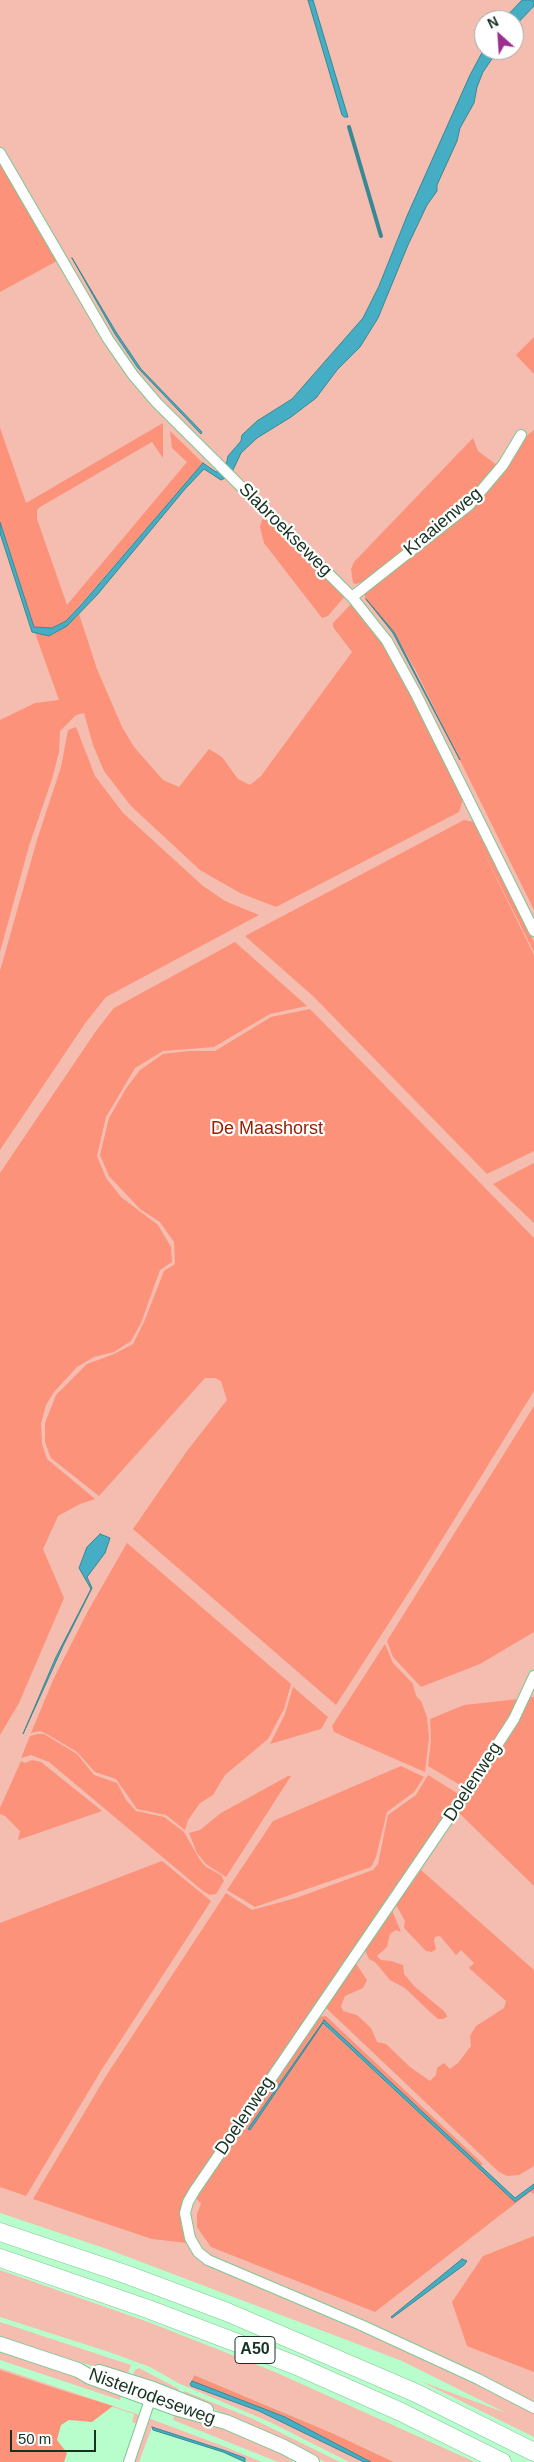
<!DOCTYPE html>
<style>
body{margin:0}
#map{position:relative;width:534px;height:2462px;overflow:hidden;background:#b8fecd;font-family:Helvetica,sans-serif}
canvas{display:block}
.north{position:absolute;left:474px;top:10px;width:50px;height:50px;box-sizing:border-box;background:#fff;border:1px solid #a2ada6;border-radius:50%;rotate:334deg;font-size:14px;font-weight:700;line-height:20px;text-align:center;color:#163220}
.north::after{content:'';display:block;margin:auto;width:18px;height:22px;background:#9c2e8e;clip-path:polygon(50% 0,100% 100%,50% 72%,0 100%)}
.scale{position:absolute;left:10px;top:2430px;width:86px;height:22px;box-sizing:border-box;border:2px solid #163220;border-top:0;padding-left:6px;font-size:15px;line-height:18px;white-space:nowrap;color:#163220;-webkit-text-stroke:4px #fff;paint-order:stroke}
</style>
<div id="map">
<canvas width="534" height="2462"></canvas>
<div class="north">N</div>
<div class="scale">50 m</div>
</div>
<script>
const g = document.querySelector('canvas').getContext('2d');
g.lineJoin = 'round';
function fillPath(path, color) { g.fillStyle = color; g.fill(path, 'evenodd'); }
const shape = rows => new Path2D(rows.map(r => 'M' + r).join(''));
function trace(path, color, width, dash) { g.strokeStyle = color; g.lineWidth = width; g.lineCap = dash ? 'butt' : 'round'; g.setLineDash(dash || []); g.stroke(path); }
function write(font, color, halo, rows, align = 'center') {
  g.font = font + ' Helvetica,sans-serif'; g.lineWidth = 4.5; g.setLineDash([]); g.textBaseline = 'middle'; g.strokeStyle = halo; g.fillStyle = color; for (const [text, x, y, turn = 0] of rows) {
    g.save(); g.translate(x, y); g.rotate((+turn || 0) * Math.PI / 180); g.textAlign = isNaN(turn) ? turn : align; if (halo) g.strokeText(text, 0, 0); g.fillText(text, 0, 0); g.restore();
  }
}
fillPath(shape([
 [0,0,534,0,534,2437,420,2381,506,2413,402,2361,107,2249,0,2213],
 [484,20,514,20,514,50,484,50],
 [0,2270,151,2323,275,2372,475,2462,394,2462,332,2433,194,2375,190,2383,271,2416,364,2462,349,2462,272,2423,178,2383,150,2367,109,2352,0,2317],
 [0,2322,131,2365,127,2377,0,2337],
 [0,2351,122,2393,120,2400,0,2360],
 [0,2368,137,2414,140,2416,137,2424,132,2422,134,2414,0,2370],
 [139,2368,179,2389,177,2393,131,2378,135,2370],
 [184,2391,251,2418,340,2462,325,2462,257,2428,182,2395],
 [175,2412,230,2430,281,2453,293,2462,278,2462,173,2420],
 [151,2419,223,2446,262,2462,246,2462,245,2458,152,2427,139,2462,132,2462,148,2420]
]), '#f4bdb0');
fillPath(shape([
 [0,161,57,261,0,292],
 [534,337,534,374,516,355],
 [163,423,163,458,152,442,40,507,37,510,37,519,67,605,187,462,172,448,170,431,203,463,66,621,52,628,34,627,0,522,0,428,26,503],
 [534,430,534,910,416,671,394,632,366,600,364,593,466,512,521,440],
 [473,438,478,451,498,466,475,494,393,561,362,582,356,584,353,583,351,569,354,562],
 [267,517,345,596,328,616,322,618,264,543,260,527,262,520],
 [352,603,373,628,393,657,463,799,459,812,276,907,240,893,200,870,131,806,104,771,93,745,84,713,76,715,60,731,59,752,52,779,29,846,0,952,0,720,35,703,59,700,35,633,52,635,67,626,79,614,97,669,122,727,134,747,163,780,179,787,209,749,222,757,238,779,250,785,261,776,352,652,333,627,333,623],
 [76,727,95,776,123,813,203,886,225,901,259,915,106,997,86,1022,0,1150,0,971,37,840,61,767,68,730],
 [464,820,475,822,534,942,534,952,478,841,534,955,534,1151,487,1174,314,997,245,936],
 [235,942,307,1006,270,1014,214,1047,163,1051,135,1068,106,1117,97,1156,106,1178,121,1197,158,1225,171,1247,172,1262,160,1270,141,1323,131,1341,114,1352,94,1357,77,1367,54,1392,46,1405,41,1424,42,1444,47,1459,95,1499,80,1504,58,1516,43,1549,64,1598,19,1703,0,1735,0,1173,96,1031,114,1008],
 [310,1009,534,1238,534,1391,418,1578,336,1705,133,1529,187,1451,227,1400,221,1381,215,1378,205,1378,99,1496,51,1458,45,1442,45,1423,56,1395,87,1364,114,1354,133,1344,144,1322,164,1271,175,1264,174,1242,160,1222,140,1209,109,1176,100,1155,109,1118,127,1087,140,1070,163,1054,189,1051,215,1051,271,1017],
 [534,1163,534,1223,493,1184],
 [534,1406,534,1632,480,1664,421,1687,393,1657,387,1641],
 [127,1543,291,1684,284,1709,268,1739,225,1775,213,1795,200,1803,188,1820,185,1830,166,1815,137,1809,116,1779,95,1772,77,1752,47,1734,40,1731,31,1733,54,1678,88,1611],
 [385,1644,393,1663,413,1684,416,1696,421,1701,427,1717,429,1738,425,1772,347,1738,334,1732,332,1726],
 [293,1687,328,1717,321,1729,270,1744,285,1714],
 [529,1697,534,1697,534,1886,458,1812],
 [519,1699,465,1788,428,1766,431,1740,430,1719,464,1705],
 [38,1734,44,1734,77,1754,94,1775,117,1783,126,1800,136,1811,164,1817,184,1832,200,1860,206,1867,221,1875,224,1881,216,1894,210,1895,203,1891,49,1762,31,1755,21,1758,30,1736],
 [32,1760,41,1762,102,1811,18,1840,20,1831,5,1816,0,1814,0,1808,21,1761,25,1763],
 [401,1766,424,1777,414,1792,387,1812,376,1857,371,1867,255,1907,227,1890,273,1821],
 [428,1775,460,1795,345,1961,181,2210,181,2225,187,2243,152,2239,33,2199,106,2076,226,1893,252,1910,296,1898,373,1870,378,1864,388,1815,416,1795],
 [288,1776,291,1776,226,1877,206,1864,197,1853,189,1833,200,1830,221,1813],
 [162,1861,211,1901,102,2069,26,2196,0,2187,0,1923],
 [421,1870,534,1970,534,2166,519,2175,507,2176,499,2172,324,2006,355,1962,367,1980,363,1988,345,1996,341,2006,343,2011,357,2015,371,2028,377,2042,386,2044,410,2067,430,2081,436,2075,437,2068,444,2063,450,2069,458,2063,471,2046,470,2036,476,2026,504,2008,506,2001,469,1968,474,1963,461,1950,456,1955,440,1936,435,1937,434,1941,436,1949,432,1952,426,1951,404,1928,405,1921,396,1905],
 [392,1910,401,1932,396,1930,390,1934,387,1947,377,1956,381,1960,391,1961,403,1965,404,1974,415,1987,445,2012,447,2017,443,2019,438,2019,429,2011,405,1988,390,1980,375,1962,369,1959,365,1950],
 [326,2016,483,2164,480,2166,322,2021,248,2129,250,2130,322,2023,515,2202,534,2188,534,2194,530,2192,375,2312,211,2247,197,2227,197,2214,201,2204,195,2197,317,2017],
 [534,2236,534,2372,467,2346,452,2302,483,2256],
 [0,2370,64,2391,113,2406,92,2422,69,2420,61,2425,57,2440,67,2453,64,2462,0,2462],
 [194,2375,332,2433,394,2462,371,2462,285,2417,191,2382]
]), '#fc927a');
const water = shape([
 [308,0,313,0,348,117,344,117,342,115,308,0],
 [522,0,534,0,534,6,514,27,514,20,503,20,522,0],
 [484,49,498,50,483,72,477,87,474,103,460,128,457,141,437,185,437,191,427,205,408,245,378,318,360,347,337,370,316,398,291,417,257,438,241,453,232,472,226,466,228,456,241,441,242,435,257,421,292,399,363,318,379,286,407,216,470,75,484,49],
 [72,258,116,332,141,369,202,432,201,434,138,368,115,334,72,258],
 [203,463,216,472,221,471,227,477,221,480,204,469,185,489,97,595,67,626,49,636,32,632,0,533,0,522,34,627,52,628,66,621,81,605,203,463],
 [366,599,394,632,460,760,393,633,366,599],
 [100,1534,110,1538,105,1553,87,1577,92,1588,63,1646,23,1734,56,1657,91,1589,79,1568,87,1547,100,1534],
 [324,2020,515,2198,534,2184,534,2188,515,2202,323,2023,250,2130,248,2129,324,2020],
 [462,2259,467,2261,464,2265,392,2318,391,2317,462,2259],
 [192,2381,285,2417,371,2462,364,2462,259,2411,191,2386,190,2384,192,2381],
 [152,2427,223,2450,245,2458,245,2462,223,2452,153,2430,152,2427]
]);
fillPath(water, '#45aec4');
trace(water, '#378993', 1);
trace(shape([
 [349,127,381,236]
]), '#378993', 4);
const street = shape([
 [0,153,108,339,133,375,157,403,352,597,387,641,416,694,534,931],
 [352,597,469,505,503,465,521,435],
 [534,1676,514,1719,466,1793,195,2190,188,2202,185,2213,190,2238,198,2252,208,2260,361,2325,478,2379,534,2408],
 [129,2462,152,2394]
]);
const secondary = shape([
 [0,2344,78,2370,90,2377,175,2408,226,2422,284,2447,312,2462],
 [99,2372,153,2389,206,2410]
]);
const highway = shape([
 [0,2232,125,2274,227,2312,416,2393,534,2452],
 [0,2258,148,2309,295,2365,401,2412,502,2462]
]);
trace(street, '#80c596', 12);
trace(secondary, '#80c596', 16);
trace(highway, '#80c596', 19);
trace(street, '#fff', 10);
trace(secondary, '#fff', 14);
trace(highway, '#fff', 18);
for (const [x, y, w] of [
 [255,2350,40]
]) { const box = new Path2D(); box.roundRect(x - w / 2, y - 13.5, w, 27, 4); g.fillStyle = '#fff'; g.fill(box); trace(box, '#163220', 1); }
write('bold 16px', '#163220', null, [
 ["A50",255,2350]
]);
write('18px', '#163220', '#fff', [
 ["Kraaienweg",443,522,-40],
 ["Slabroekseweg",285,530,45],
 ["Doelenweg",473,1782,-57],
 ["Doelenweg",245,2116,-56],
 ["Nistelrodeseweg",152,2397,20]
]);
write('18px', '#972104', '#fff', [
 ["De Maashorst",267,1129]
]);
</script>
